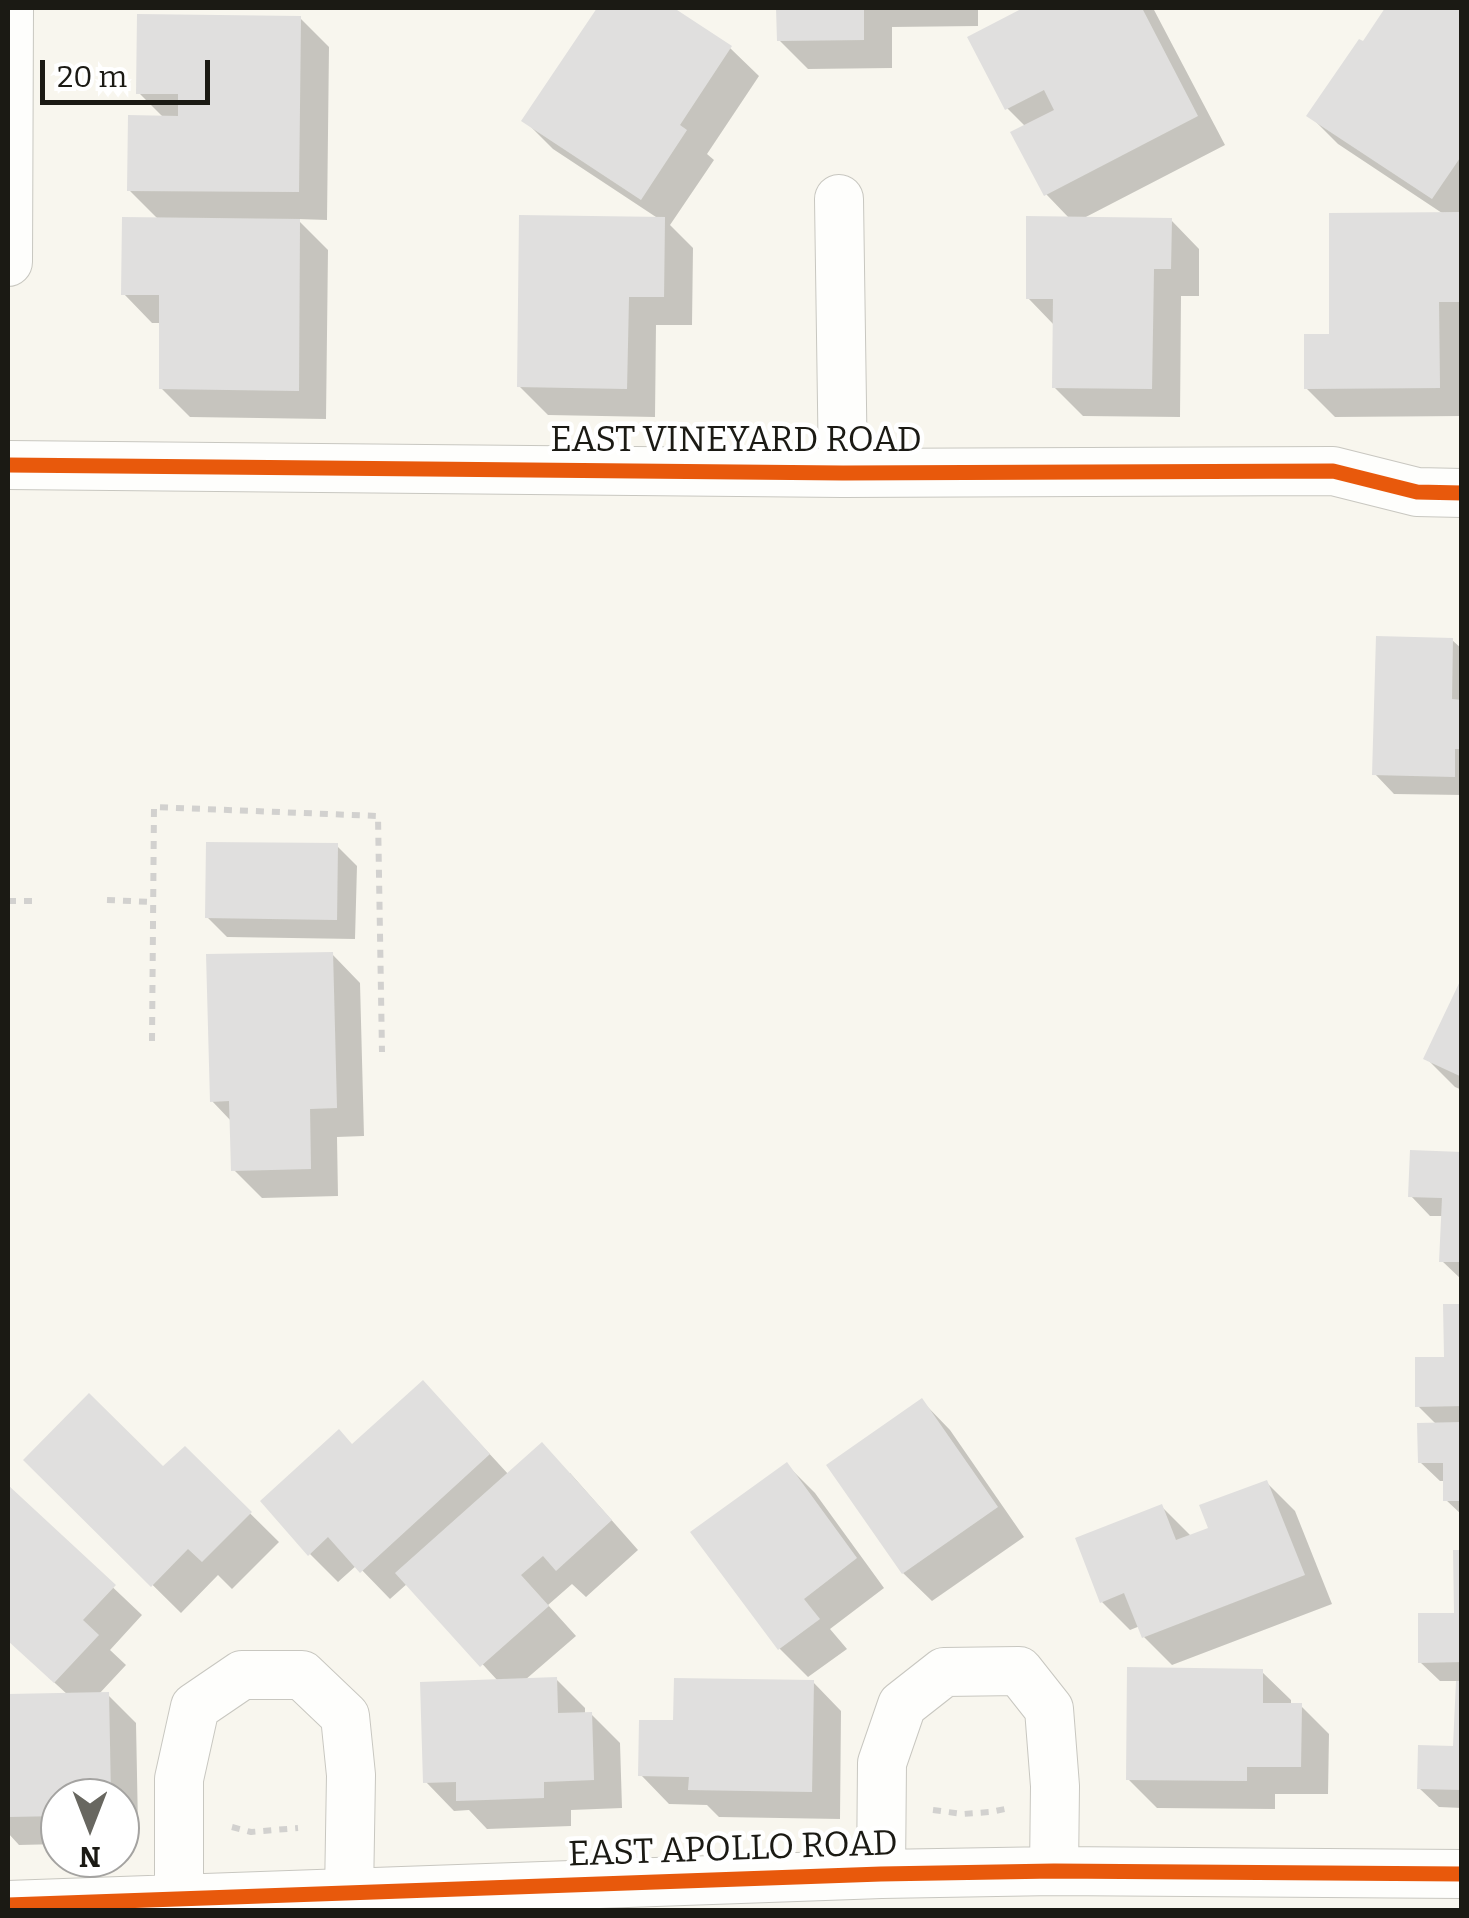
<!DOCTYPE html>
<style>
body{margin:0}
#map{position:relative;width:1469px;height:1918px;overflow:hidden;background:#f8f6ee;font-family:Bitter,serif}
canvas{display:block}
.frame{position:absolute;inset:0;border:10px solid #1b1a14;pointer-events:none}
.north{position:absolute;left:40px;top:1778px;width:100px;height:100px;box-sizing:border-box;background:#fff;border:2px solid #a4a3a1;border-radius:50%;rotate:180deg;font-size:28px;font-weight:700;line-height:40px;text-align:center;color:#1b1a14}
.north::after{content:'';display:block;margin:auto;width:35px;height:45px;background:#686760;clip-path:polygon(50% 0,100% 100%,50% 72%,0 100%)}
.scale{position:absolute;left:40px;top:60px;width:170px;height:45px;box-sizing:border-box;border:5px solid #1b1a14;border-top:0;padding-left:12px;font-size:30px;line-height:35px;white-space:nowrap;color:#1b1a14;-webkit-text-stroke:8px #fff;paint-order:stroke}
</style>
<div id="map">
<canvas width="1469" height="1918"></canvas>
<div class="frame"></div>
<div class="north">N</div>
<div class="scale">20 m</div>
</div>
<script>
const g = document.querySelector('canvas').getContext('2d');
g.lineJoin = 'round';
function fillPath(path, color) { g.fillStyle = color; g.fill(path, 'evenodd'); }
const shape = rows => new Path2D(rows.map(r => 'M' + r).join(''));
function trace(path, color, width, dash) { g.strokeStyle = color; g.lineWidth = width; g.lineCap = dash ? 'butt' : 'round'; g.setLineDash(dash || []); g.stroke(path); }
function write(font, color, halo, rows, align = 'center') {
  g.font = font + ' Bitter,serif'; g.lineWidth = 9; g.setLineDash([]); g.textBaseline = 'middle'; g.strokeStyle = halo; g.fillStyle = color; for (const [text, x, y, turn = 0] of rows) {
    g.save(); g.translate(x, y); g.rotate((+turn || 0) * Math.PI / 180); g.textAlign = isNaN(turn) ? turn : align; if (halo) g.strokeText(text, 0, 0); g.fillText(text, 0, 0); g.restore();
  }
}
fillPath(shape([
 [600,8,669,8,730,48,759,76,707,154,714,160,670,225,693,248,692,325,656,325,655,417,548,415,519,386,659,219,553,149,525,121],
 [779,8,978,8,978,26,892,27,892,68,808,69,779,40],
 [1028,8,1153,8,1225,145,1082,219,1171,220,1199,249,1199,296,1181,296,1180,417,1083,416,1054,387,1055,326,1028,298,1070,219,1046,194,1026,127,1007,108,970,38],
 [1388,8,1462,9,1462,416,1335,417,1306,388,1331,337,1445,215,1338,144,1310,116,1363,45],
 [300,18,329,47,327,220,297,219,328,250,326,419,190,417,161,388,162,323,152,323,124,294,159,220,129,190,165,119,139,93],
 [1452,640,1462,649,1462,795,1394,794,1375,774],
 [337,846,357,866,355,939,227,937,207,917],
 [332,954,360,983,364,1136,337,1137,338,1196,262,1198,234,1170,232,1122,212,1101],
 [1462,983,1462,1090,1455,1087,1426,1058],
 [1462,1154,1462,1280,1442,1261,1443,1216,1430,1216,1411,1196],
 [1462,1307,1462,1515,1446,1500,1446,1481,1440,1481,1420,1462,1437,1425,1418,1406,1446,1360],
 [922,1401,950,1430,1024,1537,932,1601,903,1573],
 [451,1412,509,1475,570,1473,638,1550,586,1597,572,1584,548,1605,576,1636,525,1680,556,1679,585,1708,585,1715,591,1714,620,1743,622,1808,571,1810,571,1826,487,1829,469,1810,454,1811,426,1782,498,1681,408,1583,390,1599,357,1565,338,1582,310,1554,353,1446],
 [185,1449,279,1542,232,1589,218,1575,181,1613,26,1460,163,1470],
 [787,1465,815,1493,884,1588,830,1629,847,1649,808,1677,780,1649,693,1532],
 [1267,1483,1295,1511,1332,1604,1172,1665,1144,1637,1140,1626,1130,1630,1102,1602,1162,1507,1192,1537,1211,1529],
 [8,1488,142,1615,110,1650,126,1665,98,1695,108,1695,136,1723,138,1826,120,1826,120,1798,60,1798,60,1844,19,1845,8,1833,8,1697,68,1695,8,1640],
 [1462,1552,1462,1808,1439,1807,1419,1788,1455,1749,1458,1681,1440,1681,1420,1662,1457,1616],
 [1262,1672,1291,1700,1291,1706,1301,1706,1329,1734,1328,1794,1275,1794,1275,1809,1157,1808,1128,1779],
 [813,1682,841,1711,840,1819,719,1817,707,1805,669,1804,641,1775,676,1722]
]), '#0003');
fillPath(shape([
 [597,8,674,8,732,46,680,125,687,130,641,200,521,121],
 [776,8,864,8,864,40,777,41],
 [1023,8,1142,8,1198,116,1044,196,1010,132,1054,110,1044,90,1005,110,967,37],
 [1385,8,1462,8,1462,155,1432,199,1306,116,1359,39,1363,41],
 [137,14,301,16,299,192,127,191,128,115,178,116,178,94,136,94],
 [1462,212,1462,302,1439,302,1440,388,1304,389,1304,334,1329,334,1329,213],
 [519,215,665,217,664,297,629,297,627,389,517,387],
 [1026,216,1172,218,1171,269,1154,269,1152,389,1052,388,1053,299,1026,299],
 [122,217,300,219,299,391,159,389,159,295,121,295],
 [1376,636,1453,638,1452,699,1462,700,1462,749,1455,749,1455,777,1372,775],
 [206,842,338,843,337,920,205,918],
 [333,952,337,1108,310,1109,311,1169,231,1171,229,1101,210,1102,206,954],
 [1462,977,1462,1077,1423,1059],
 [1410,1150,1462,1152,1462,1262,1439,1262,1442,1198,1408,1197],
 [1443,1304,1462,1304,1462,1406,1415,1407,1415,1357,1444,1357],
 [423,1380,490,1454,360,1573,328,1537,308,1556,260,1501,339,1429,352,1444],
 [89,1393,163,1466,185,1446,252,1512,202,1562,188,1549,151,1587,23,1460],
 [922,1398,998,1507,902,1574,826,1465],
 [1462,1422,1462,1501,1443,1501,1443,1463,1418,1463,1417,1423],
 [542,1442,612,1520,556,1571,543,1556,521,1575,549,1606,480,1667,395,1573],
 [787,1462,857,1558,804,1599,820,1619,778,1650,690,1532],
 [1267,1480,1305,1575,1142,1638,1124,1593,1100,1603,1075,1538,1162,1504,1176,1540,1208,1528,1199,1505],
 [8,1485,116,1585,83,1620,99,1635,54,1683,8,1641],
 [1453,1550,1462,1550,1462,1662,1418,1663,1418,1613,1454,1613],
 [1127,1667,1263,1669,1263,1703,1302,1703,1301,1767,1247,1767,1247,1781,1126,1780],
 [557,1677,558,1713,592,1712,594,1780,544,1782,544,1798,456,1801,456,1782,423,1783,420,1682],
 [674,1678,814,1680,812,1792,688,1790,689,1777,638,1776,639,1720,673,1720],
 [1456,1681,1462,1681,1462,1790,1417,1789,1418,1745,1453,1746],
 [109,1692,111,1798,60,1798,60,1816,8,1817,8,1694]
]), '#e0dfde');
const street = shape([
 [839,199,843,473],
 [8,262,9,8],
 [8,465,843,473,1333,471,1417,492,1462,493],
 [881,1874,882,1763,902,1705,944,1672,1019,1671,1049,1709,1055,1786,1054,1871],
 [179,1900,179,1779,195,1707,242,1675,302,1675,345,1716,351,1775,349,1894],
 [8,1905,881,1874,1054,1871,1462,1874]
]);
trace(street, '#c8c7c0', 50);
trace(shape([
 [107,900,153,902],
 [8,901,39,901],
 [152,1041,154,807,378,816,382,1052],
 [933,1810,963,1814,990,1812,1005,1809],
 [232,1827,251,1832,298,1828]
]), '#d2d1cf', 6, [8, 8]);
trace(street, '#fefefc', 48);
trace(shape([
 [8,465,843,473,1333,471,1417,492,1462,493],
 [8,1905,881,1874,1054,1871,1462,1874]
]), '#e8590c', 15);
write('35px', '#1b1a14', '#fff', [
 ["EAST VINEYARD ROAD",736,441],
 ["EAST APOLLO ROAD",733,1850,-2]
]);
</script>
